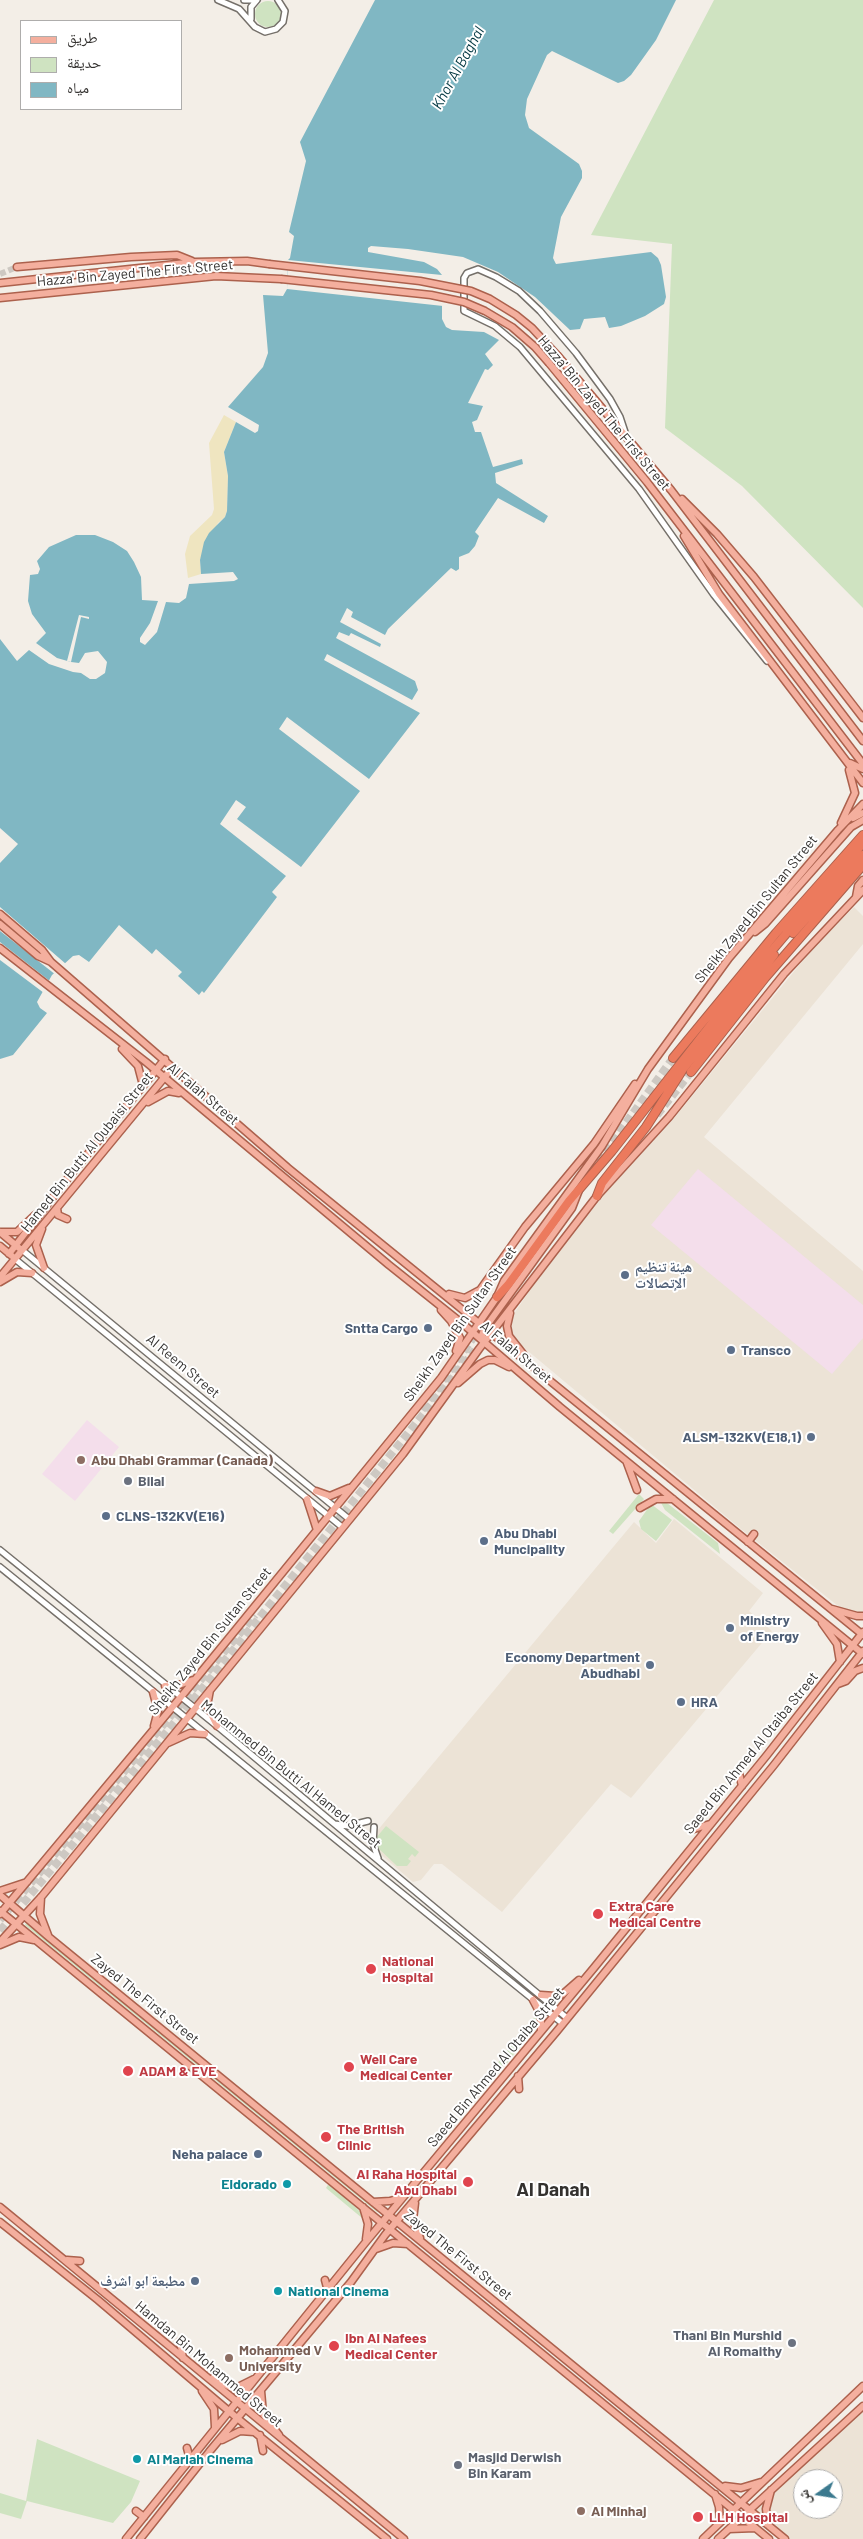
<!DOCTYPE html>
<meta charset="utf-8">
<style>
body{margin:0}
#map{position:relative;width:863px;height:2539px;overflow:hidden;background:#f3eee7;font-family:Barlow,"Noto Naskh Arabic",sans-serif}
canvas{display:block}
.legend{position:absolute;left:20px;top:20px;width:162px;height:90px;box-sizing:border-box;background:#fff;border:1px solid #aeadac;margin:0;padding:6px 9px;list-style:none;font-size:15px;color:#343230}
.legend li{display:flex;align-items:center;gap:10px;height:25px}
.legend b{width:25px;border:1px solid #aeadac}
.north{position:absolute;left:793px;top:2469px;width:50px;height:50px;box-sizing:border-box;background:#fff;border:1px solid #aeadac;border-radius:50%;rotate:257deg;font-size:14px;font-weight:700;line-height:20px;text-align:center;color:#343230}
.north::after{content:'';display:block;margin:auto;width:18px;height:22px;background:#3c7a8f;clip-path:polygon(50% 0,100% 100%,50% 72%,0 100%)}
</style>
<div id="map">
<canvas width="863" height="2539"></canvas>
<ul class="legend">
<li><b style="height:6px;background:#f4af9e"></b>طريق</li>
<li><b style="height:14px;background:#cfe3c1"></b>حديقة</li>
<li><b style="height:14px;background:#80b7c3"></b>مياه</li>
</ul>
<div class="north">ش</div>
</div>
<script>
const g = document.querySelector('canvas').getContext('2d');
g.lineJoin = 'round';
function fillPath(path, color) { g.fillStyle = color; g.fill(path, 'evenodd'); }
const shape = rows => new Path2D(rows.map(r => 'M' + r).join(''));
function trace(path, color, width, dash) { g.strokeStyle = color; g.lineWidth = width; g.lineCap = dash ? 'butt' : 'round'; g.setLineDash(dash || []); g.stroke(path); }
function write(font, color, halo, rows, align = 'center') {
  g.font = font + ' Barlow,"Noto Naskh Arabic",sans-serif'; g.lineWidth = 4; g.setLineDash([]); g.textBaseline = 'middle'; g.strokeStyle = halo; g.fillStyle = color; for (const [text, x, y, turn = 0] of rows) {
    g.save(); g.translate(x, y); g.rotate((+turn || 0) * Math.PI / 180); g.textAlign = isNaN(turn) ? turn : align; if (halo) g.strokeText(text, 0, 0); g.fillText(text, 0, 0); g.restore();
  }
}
fillPath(shape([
 [854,907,863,916,863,944,704,1137,863,1271,863,1613,847,1613,741,1529,516,1341,511,1333,510,1324,511,1318,535,1283,607,1191,671,1122,814,947],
 [674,1519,763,1593,749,1611,772,1631,631,1798,611,1784,502,1912,442,1864,434,1864,421,1880,413,1882,379,1853,374,1841,377,1831,634,1522,656,1543],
 [863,2409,863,2539,790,2539,753,2509],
 [803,2479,833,2479,833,2509,803,2509]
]), '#ece3d6');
fillPath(shape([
 [698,1169,863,1305,863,1338,832,1374,651,1225],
 [87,1420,119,1447,75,1501,42,1474]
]), '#f4deeb');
fillPath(shape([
 [714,0,863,0,863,608,742,486,665,428,672,244,591,235],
 '255 14a13 13 0 1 1 26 0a13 13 0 1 1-26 0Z',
 [639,1494,644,1499,613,1534,609,1531],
 [660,1501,667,1503,718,1543,720,1554,665,1510],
 [651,1504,672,1520,656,1541,641,1529,639,1521],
 [386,1826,419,1852,415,1857,412,1854,408,1859,411,1861,407,1866,397,1866,377,1847,376,1838],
 [26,1923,314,2155,378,2210,377,2212,25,1925],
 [533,2018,536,2018,532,2030,508,2062,502,2067,493,2069],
 [329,2183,364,2215,362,2218,326,2188],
 [37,2439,140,2481,131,2502,113,2523,27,2501,21,2519,0,2513,0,2493,26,2501]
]), '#cfe3c1');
fillPath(shape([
 [224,415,236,422,224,452,228,476,227,511,225,517,218,523,200,560,201,574,188,578,185,554,190,536,212,515,214,509,209,443]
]), '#efe5c0');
fillPath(shape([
 [375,0,676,0,656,40,631,75,624,81,618,83,552,51,547,55,527,99,525,115,529,128,579,164,582,171,582,178,561,217,553,258,556,264,651,252,658,258,661,265,666,297,664,304,645,316,621,326,609,328,605,317,584,319,580,329,570,330,535,297,498,272,463,257,408,249,371,246,368,248,368,252,424,262,437,269,442,275,442,319,446,327,452,330,484,332,499,340,485,354,493,365,488,370,485,369,468,403,483,406,477,420,472,422,475,432,481,432,493,467,522,459,523,464,495,473,496,483,548,516,544,523,498,498,475,532,479,536,475,546,469,553,459,557,459,569,456,571,451,568,388,629,385,635,351,617,353,612,347,608,340,622,381,644,380,647,351,633,349,636,339,632,336,638,415,681,418,690,412,700,327,654,324,660,420,713,369,779,287,717,279,729,360,791,301,867,237,819,246,807,236,800,220,824,286,876,272,892,277,897,204,993,202,991,199,995,178,976,182,972,156,949,152,954,119,925,89,962,79,955,73,956,52,975,37,1002,40,1008,47,1013,13,1055,0,1059,0,863,18,844,0,828,0,639,17,661,29,650,49,664,73,672,81,673,90,679,96,679,105,673,107,662,98,651,85,653,79,663,71,662,57,658,36,643,46,633,32,614,28,601,30,575,38,574,40,569,37,561,49,547,76,535,95,535,113,542,127,551,134,562,141,577,142,600,158,601,150,623,140,638,140,642,145,645,157,632,166,602,179,603,186,598,189,584,234,581,238,579,233,572,201,574,200,560,204,542,209,533,225,517,227,511,228,476,224,452,236,422,255,433,258,431,259,425,228,407,263,367,268,353,263,295,283,296,287,289,288,260,290,258,294,236,289,232,306,161,300,142]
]), '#80b7c3');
fillPath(shape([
 [288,260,442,275,443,306,287,289],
 [79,615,89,617,89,619,81,617,71,662,67,661],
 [0,907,66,964,56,975,0,931],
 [0,942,51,982,44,993,0,960]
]), '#f3eee7');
trace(shape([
 [0,274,17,267]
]), '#cdc8c2', 6, [6, 3]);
trace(shape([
 [657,1115,691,1072],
 [591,1171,673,1058],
 [422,1410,508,1289],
 [0,1920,255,1615],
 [0,1931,184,1711,475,1350]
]), '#cdc8c2', 8, [8, 4]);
const minor = shape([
 [218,0,239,9,255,27,265,32,276,29,283,22,285,11,278,0],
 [244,0,253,0],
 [251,19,251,7,257,0],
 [626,435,620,417,610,399,576,353,540,311,519,291,496,277,478,269,467,273,464,278,464,311,495,326,520,347,639,489,714,595,767,661],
 [22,1250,349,1519],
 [15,1259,342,1527],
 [0,1550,217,1726,567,2018],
 [0,1567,562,2023],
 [335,1824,348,1826,368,1821],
 [374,1827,373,1844,378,1858]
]);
const major = shape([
 [17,267,131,257,177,255,192,261],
 [0,283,195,262,247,261,269,264],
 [0,298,216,276,281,279],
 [558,356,671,490,863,741],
 [549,363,647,482,863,764],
 [682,499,717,534,754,577,863,718],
 [684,536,719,594,863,783],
 [850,763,863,769],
 [853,818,863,813],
 [841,823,855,793,849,770],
 [856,897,858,886,863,880],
 [0,914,42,950,51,962],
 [0,924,38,956,51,962,288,1168,863,1635],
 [755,932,765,924,851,827,863,820],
 [0,948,146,1062,389,1265,463,1324,560,1407,863,1654],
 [122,1049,138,1066,143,1085],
 [148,1102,168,1091,179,1093],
 [57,1208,58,1215,67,1219],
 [42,1229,36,1245,44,1268],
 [0,1232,17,1232,35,1215],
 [0,1232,19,1248],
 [0,1246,12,1256],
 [9,1254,60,1188,165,1059],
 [0,1277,173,1067],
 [0,1282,17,1272,32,1273],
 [449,1294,465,1298,480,1290,525,1227,594,1144,635,1084],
 [441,1310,451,1321,460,1338,456,1351],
 [510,1313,507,1326,509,1336,528,1360],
 [484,1343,482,1335,485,1328,572,1208,579,1190],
 [458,1383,480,1364,488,1360,495,1360,509,1367],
 [627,1463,637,1490],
 [316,1491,330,1496,349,1488],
 [307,1499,317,1530],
 [640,1508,656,1499,673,1499],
 [748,1542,754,1534],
 [832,1609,857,1616,863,1616],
 [822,1623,837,1644,840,1662],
 [838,1684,846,1681,855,1671,863,1668],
 [165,1686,179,1685,193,1680],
 [210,1690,207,1706,217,1726],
 [153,1692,158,1711,154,1726],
 [168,1743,190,1733,205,1734],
 [739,1773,742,1786],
 [694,1829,710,1824],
 [0,1891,27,1882],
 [0,1895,50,1938,785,2539],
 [41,1897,40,1914,48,1935],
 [0,1911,769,2539],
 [0,1914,185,1692,441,1378,497,1297,504,1281,602,1146,648,1069,729,958,838,830,863,804],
 [0,1942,42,1896,403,1454,479,1349,597,1196,669,1117,784,974,863,890],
 [0,1945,19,1937,34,1940],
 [541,1995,555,1996,563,1994,579,1980],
 [533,2000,541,2015,541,2031],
 [518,2076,519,2089],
 [373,2202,390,2201,403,2197],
 [415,2203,413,2220,420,2238],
 [0,2207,404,2539],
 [363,2207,368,2224,366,2239],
 [0,2222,98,2300,237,2418,387,2539],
 [376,2249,393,2243,408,2244],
 [67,2260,80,2261],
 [325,2280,328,2291],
 [180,2341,183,2358],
 [213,2378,234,2389,254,2379],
 [202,2391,214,2409,215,2427],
 [261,2391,263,2414,279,2435],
 [260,2435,263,2451],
 [222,2440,240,2431,254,2432],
 [187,2448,190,2459],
 [725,2486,741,2488,761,2482],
 [715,2494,719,2507,720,2522],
 [136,2511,144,2517],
 [768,2525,766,2509,771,2490],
 [729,2529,755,2528],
 [126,2539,365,2243,593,1969,767,1755,863,1632],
 [140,2539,209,2452,351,2282,385,2235,557,2031,774,1765,863,1651],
 [703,2539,863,2386],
 [718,2539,863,2406]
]);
const highway = shape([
 [793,933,863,855],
 [673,1058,776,933,863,835],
 [691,1072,765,978,863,865],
 [597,1196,602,1183,646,1127,683,1069,774,955],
 [497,1297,508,1285,569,1201,612,1151,735,994,863,843]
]);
trace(minor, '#75706a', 8);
trace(major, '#ac614d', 9);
trace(highway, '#ac614d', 10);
trace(minor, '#fff', 5);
trace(major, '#f4af9e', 6);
trace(highway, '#ec7a5d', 8);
const majorBridge = shape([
 [269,264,420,281,471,291,490,299,516,315,532,328,558,356],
 [281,279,431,295,464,302,485,311,512,327,535,347,549,363]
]);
trace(majorBridge, '#ac614d', 9, []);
trace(majorBridge, '#f4af9e', 6);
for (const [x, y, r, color] of [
 [625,1275,5,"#5c6f8a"],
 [428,1328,5,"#5c6f8a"],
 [731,1350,5,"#5c6f8a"],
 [811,1437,5,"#5c6f8a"],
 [81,1460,5,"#8d6e63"],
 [128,1481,5,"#6b7280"],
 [106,1516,5,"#5c6f8a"],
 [484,1541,5,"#5c6f8a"],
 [730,1628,5,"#5c6f8a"],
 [650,1665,5,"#5c6f8a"],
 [681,1702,5,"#5c6f8a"],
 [598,1914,6,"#e0444e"],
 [371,1969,6,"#e0444e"],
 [349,2067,6,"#e0444e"],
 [128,2071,6,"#e0444e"],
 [326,2137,6,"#e0444e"],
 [258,2154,5,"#5c6f8a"],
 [468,2182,6,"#e0444e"],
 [287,2184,5,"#0f9aa8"],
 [195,2281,5,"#5c6f8a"],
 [278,2291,5,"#0f9aa8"],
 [792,2343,5,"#6b7280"],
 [334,2346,6,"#e0444e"],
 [229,2358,5,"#8d6e63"],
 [137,2459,5,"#0f9aa8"],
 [458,2465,5,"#6b7280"],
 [581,2511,5,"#8d6e63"],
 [698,2517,6,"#e0444e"]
]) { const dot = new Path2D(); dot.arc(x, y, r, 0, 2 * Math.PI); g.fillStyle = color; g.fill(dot); trace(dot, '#fff', 2); }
write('14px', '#343230', '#fff', [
 ["Hazza' Bin Zayed The First Street",135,273,-5],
 ["Hazza' Bin Zayed The First Street",604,413,50],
 ["Sheikh Zayed Bin Sultan Street",756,909,-51],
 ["Al Falah Street",203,1094,40],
 ["Hamed Bin Butti Al Qubaisi Street",87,1152,-51],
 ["Sheikh Zayed Bin Sultan Street",460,1324,-55],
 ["Al Falah Street",516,1352,40],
 ["Al Reem Street",183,1366,40],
 ["Sheikh Zayed Bin Sultan Street",210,1641,-51],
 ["Saeed Bin Ahmed Al Otaiba Street",751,1753,-51],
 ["Mohammed Bin Butti Al Hamed Street",291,1774,39],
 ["Zayed The First Street",145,1999,39],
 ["Saeed Bin Ahmed Al Otaiba Street",496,2067,-50],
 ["Zayed The First Street",458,2255,39],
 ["Hamdan Bin Mohammed Street",209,2364,40]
]);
write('bold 14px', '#4e5e75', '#fff', [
 ["هيئة تنظيم",635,1267],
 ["الإتصالات",635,1283],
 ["Sntta Cargo",418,1328,"right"],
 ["Transco",741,1350],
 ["ALSM-132KV(E18,1)",801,1437,"right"],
 ["CLNS-132KV(E16)",116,1516],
 ["Abu Dhabi",494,1533],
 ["Muncipality",494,1549],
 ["Ministry",740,1620],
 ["of Energy",740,1636],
 ["Economy Department",640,1657,"right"],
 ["Abudhabi",640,1673,"right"],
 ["HRA",691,1702],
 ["Neha palace",248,2154,"right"],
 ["مطبعة ابو اشرف",185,2281,"right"]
], 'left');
write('bold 14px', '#785e54', '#fff', [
 ["Abu Dhabi Grammar (Canada)",91,1460],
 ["Mohammed V",239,2350],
 ["University",239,2366],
 ["Al Minhaj",591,2511]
], 'left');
write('bold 14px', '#5b616d', '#fff', [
 ["Bilal",138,1481],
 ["Thani Bin Murshid",782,2335,"right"],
 ["Al Romaithy",782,2351,"right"],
 ["Masjid Derwish",468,2457],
 ["Bin Karam",468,2473]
], 'left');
write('bold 14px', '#be3a42', '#fff', [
 ["Extra Care",609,1906],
 ["Medical Centre",609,1922],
 ["National",382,1961],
 ["Hospital",382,1977],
 ["Well Care",360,2059],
 ["Medical Center",360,2075],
 ["ADAM & EVE",139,2071],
 ["The British",337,2129],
 ["Clinic",337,2145],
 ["Al Raha Hospital",457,2174,"right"],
 ["Abu Dhabi",457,2190,"right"],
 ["Ibn Al Nafees",345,2338],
 ["Medical Center",345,2354],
 ["LLH Hospital",709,2517]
], 'left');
write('bold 14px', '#0d838f', '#fff', [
 ["Eldorado",277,2184,"right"],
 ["National Cinema",288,2291],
 ["Al Mariah Cinema",147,2459]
], 'left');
write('italic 15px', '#003640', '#fff', [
 ["Khor Al Baghal",458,68,-61]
]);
write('bold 19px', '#343230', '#fff', [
 ["Al Danah",553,2190]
]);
</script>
